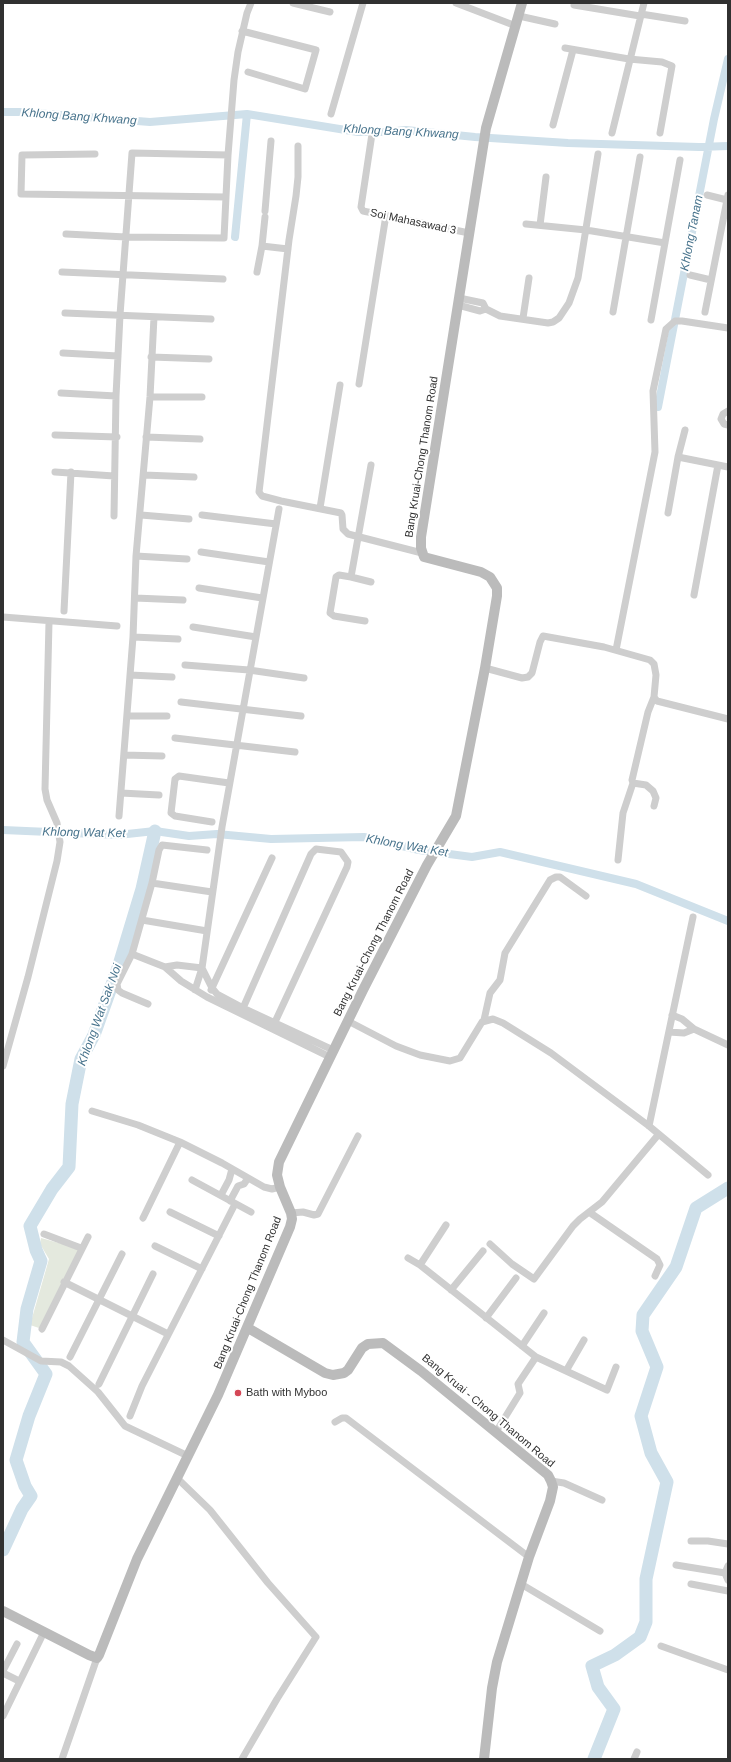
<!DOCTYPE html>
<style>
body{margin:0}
#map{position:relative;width:731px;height:1762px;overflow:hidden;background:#fff;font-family:Helvetica,sans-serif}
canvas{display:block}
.frame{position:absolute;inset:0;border:4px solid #313131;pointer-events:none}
</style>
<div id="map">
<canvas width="731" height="1762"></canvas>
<div class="frame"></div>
</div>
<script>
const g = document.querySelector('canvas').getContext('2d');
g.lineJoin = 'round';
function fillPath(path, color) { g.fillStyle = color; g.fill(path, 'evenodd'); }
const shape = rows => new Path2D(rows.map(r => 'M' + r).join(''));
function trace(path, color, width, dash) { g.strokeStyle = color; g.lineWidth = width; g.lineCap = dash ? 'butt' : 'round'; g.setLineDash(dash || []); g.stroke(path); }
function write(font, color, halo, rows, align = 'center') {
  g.font = font + ' Helvetica,sans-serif'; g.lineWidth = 4; g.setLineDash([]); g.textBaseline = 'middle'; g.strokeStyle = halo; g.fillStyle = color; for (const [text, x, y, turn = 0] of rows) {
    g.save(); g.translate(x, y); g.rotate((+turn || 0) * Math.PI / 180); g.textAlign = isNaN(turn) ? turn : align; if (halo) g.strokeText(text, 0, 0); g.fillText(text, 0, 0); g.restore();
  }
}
fillPath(shape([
 [41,1238,84,1250,42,1329,30,1325,49,1259,40,1244]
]), '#e4e9de');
trace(shape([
 [3,112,22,112,150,122,247,114,358,132,386,132,406,130,475,137,568,143,699,147,728,146],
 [235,237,247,114],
 [658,407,714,119,728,59],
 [3,830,118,835,155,831,189,836,217,834,271,839,364,837,419,850,472,857,500,852,636,884,728,921]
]), '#cfe0ea', 8);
trace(shape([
 [3,1550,22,1509,31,1496,25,1486,16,1460,29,1416,46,1374,23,1342,27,1309,41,1261,36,1250,30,1226,52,1189,69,1167,72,1104,81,1059,94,1035,119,965,142,889,155,831],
 [594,1759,614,1709,598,1687,592,1666,615,1655,640,1637,646,1622,646,1579,667,1482,651,1453,641,1416,657,1367,642,1331,643,1315,676,1267,696,1208,728,1188]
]), '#cfe0ea', 13);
trace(shape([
 [293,3,330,12],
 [456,3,516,26],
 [574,5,640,16],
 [641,14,685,21],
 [519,16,555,24],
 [242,31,316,50,305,89,248,72],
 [565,48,629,59,662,62,672,66,660,133],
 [331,114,363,3],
 [553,125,573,50],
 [612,133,644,3],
 [372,134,361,207,363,211,469,233],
 [298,146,298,177,296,196,289,240,259,492,262,496,281,501,341,513,342,515,343,529,348,534,422,553],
 [95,154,22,155,21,194,226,197],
 [707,195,727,200],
 [265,211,271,141],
 [526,224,586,230,665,243],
 [540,225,546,177],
 [66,234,126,237,224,238,228,155,234,80,238,52,247,13,251,3],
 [262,246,265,217],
 [62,272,223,279],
 [257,272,262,246,288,249],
 [690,275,711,280],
 [459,298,483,303,486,309,500,316,548,323,553,322,559,318,569,303,578,278,598,154],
 [458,305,480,311,486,309],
 [613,312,640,157],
 [705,312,728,195],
 [65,313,211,319],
 [523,318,529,278],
 [651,320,680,160],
 [63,353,118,356],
 [151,357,209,359],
 [359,384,386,215],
 [61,393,116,396],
 [150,397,202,397],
 [728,411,723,414,721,419,724,424,728,425],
 [55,435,117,437],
 [146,437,200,439],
 [678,457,728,467],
 [371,465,351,577,371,582],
 [55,472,114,476],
 [144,475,194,477],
 [320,508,340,385],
 [668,513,678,457,685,430],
 [141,515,189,519],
 [202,515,276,524],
 [114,516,116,396,120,315,132,153,228,155],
 [201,552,269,562],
 [136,556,187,559],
 [351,577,339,575,336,577,330,613,334,616,365,621],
 [199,588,262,598],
 [694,595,718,465],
 [135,598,183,600],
 [64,611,71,472],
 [3,617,117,626],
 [193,627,256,637],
 [133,637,178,639],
 [616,650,655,452,653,391,666,329,675,321,682,321,728,328],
 [185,665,249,670,304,678],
 [485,668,522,678,528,677,532,673,540,642,543,636,604,647,650,660,654,664,656,675,654,697,657,701,728,719],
 [130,675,172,677],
 [654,697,648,712,632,780,633,783,646,785,653,791,656,798,654,806],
 [181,702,301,716],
 [127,716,167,716],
 [175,738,295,752],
 [124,755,162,756],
 [121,793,159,795],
 [119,816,133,637,136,556,150,397,154,317],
 [212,822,175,816,171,813,175,779,179,776,229,783],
 [207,850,162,845,159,850,152,883,212,892],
 [618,860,623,813,633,783],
 [142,920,207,931],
 [132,954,152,883],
 [165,967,181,981,207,997,330,1057],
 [202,968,212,988,217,994,247,1010,333,1050],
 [195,990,202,968,222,827,279,509],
 [211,990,272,858],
 [148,1004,122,993,118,990,117,984,132,954,165,967,177,965,202,968],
 [243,1008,311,854,316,849,341,852,348,862,347,867,275,1022],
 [672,1015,682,1019,694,1029,728,1045],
 [484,1020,490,993,500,980,505,953,550,880,556,877,560,877,586,896],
 [348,1021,396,1046,420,1055,450,1061,460,1058,482,1022,493,1019,503,1023,551,1053,649,1126,708,1175],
 [669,1032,684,1033,694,1029],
 [3,1066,28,977,57,861,60,842,57,823,47,800,45,789,49,622],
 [92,1111,138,1125,180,1142,222,1163,264,1187,272,1189,280,1187],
 [649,1126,693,917],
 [192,1180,251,1212],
 [221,1195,229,1180,232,1169],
 [230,1201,238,1186,244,1184,248,1178],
 [170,1212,219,1236],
 [589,1212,657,1259,660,1265,655,1276],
 [291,1213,303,1212,314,1215,318,1214,358,1136],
 [143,1218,180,1142],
 [446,1225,420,1265,536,1357],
 [44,1234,81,1248],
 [490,1244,512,1264,534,1279,573,1226,580,1219,602,1202,658,1135],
 [155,1246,202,1269],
 [408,1258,420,1265],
 [64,1282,168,1334],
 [451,1290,483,1251],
 [486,1318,516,1278],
 [42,1329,88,1237],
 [3,1340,41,1361,61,1362,69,1366,98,1392,125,1426,188,1456],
 [522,1346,544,1313],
 [70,1357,122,1254],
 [566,1371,584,1340],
 [99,1384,153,1274],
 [130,1416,142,1386,235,1204],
 [335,1422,342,1418,346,1418,529,1557],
 [496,1432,520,1393,518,1384,536,1357,607,1390,616,1367],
 [177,1478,210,1510,268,1583,316,1637,277,1699,242,1759],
 [551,1481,564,1483,602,1500],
 [691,1541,708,1541,728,1544],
 [676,1565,725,1573],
 [728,1566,725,1573,728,1580],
 [521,1584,600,1631],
 [691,1584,728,1591],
 [661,1646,728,1670],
 [3,1671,17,1644],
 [3,1673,19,1681],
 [3,1716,44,1632],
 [62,1759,97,1658],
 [634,1759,637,1752]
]), '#cecece', 7);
trace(shape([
 [248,1328,325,1373,333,1375,344,1373,348,1370,362,1348,368,1344,383,1343,421,1371,548,1475,551,1481,553,1487,550,1501,529,1557,497,1662,492,1688,484,1759],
 [3,1611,89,1655,97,1658,99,1655,137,1559,218,1395,290,1227,292,1219,291,1213,280,1187,277,1175,279,1162,363,990,427,865,456,816,485,668,497,596,497,588,490,577,481,572,424,557,421,548,421,537,486,128,522,3]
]), '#bbb', 10);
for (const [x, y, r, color] of [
 [238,1393,4,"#d44756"]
]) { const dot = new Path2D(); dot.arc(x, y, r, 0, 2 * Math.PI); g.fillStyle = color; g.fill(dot); trace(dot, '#fff', 1.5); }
write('11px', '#313131', '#fff', [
 ["Soi Mahasawad 3",413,222,12],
 ["Bang Kruai-Chong Thanom Road",422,457,-81],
 ["Bang Kruai-Chong Thanom Road",374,943,-63],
 ["Bang Kruai-Chong Thanom Road",248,1293,-68],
 ["Bang Kruai - Chong Thanom Road",488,1411,40]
]);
write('11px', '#313131', '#fff', [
 ["Bath with Myboo",246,1393]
], 'left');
write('italic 12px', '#47738c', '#fff', [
 ["Khlong Bang Khwang",79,117,4],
 ["Khlong Bang Khwang",401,132,3],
 ["Khlong Tanam",692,233,-79],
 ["Khlong Wat Ket",84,833,1],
 ["Khlong Wat Ket",407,846,10],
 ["Khlong Wat Sak Noi",100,1015,-70]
]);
</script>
